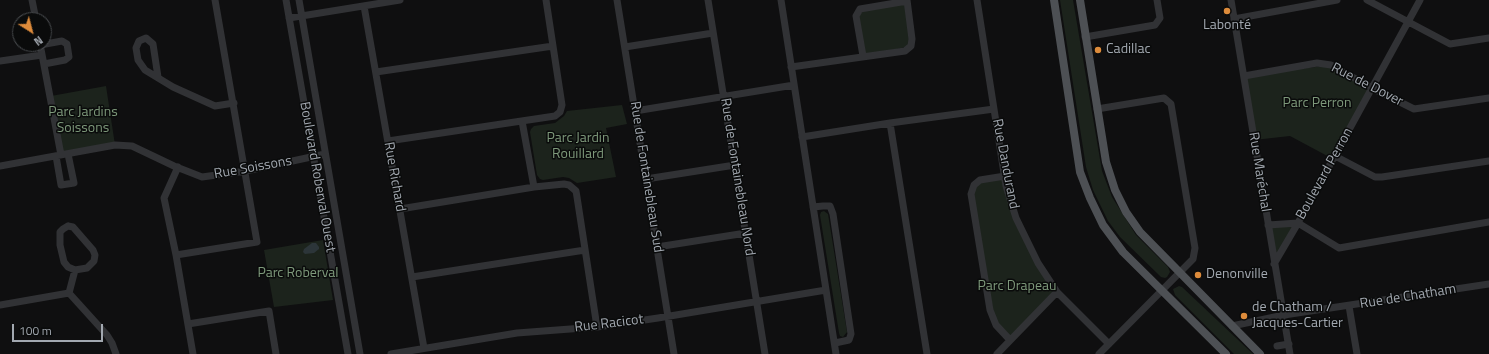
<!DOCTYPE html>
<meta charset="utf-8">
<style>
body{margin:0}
#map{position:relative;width:1489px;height:354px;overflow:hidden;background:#0f0f10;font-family:"Titillium Web",sans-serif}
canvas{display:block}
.north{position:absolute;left:12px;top:12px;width:40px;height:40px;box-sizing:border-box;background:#0a0b0b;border:1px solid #474a4d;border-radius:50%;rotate:144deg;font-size:11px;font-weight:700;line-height:16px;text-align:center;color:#a2a8b0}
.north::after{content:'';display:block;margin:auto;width:14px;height:18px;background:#dd8b3b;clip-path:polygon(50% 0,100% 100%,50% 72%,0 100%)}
.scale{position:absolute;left:12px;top:324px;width:91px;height:18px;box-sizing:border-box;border:2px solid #a2a8b0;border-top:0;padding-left:5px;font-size:12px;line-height:14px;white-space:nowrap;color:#a2a8b0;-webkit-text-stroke:3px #0a0b0b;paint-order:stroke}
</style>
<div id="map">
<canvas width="1489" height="354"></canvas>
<div class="north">N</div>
<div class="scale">100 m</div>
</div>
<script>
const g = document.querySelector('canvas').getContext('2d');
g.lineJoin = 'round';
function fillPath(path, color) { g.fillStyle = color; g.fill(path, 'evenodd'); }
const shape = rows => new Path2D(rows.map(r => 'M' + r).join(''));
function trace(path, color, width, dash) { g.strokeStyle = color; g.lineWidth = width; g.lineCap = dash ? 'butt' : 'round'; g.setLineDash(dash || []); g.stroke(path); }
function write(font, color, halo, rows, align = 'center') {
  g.font = font + ' "Titillium Web",sans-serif'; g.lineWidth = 3; g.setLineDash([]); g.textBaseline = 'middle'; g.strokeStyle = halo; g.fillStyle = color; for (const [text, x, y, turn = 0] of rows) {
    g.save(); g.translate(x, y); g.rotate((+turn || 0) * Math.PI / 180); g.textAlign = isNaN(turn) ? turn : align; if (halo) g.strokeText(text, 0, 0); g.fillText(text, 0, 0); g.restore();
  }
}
fillPath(shape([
 [1060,0,1073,0,1102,171,1112,197,1136,235,1168,267,1170,272,1167,277,1165,278,1161,277,1120,237,1108,221,1093,190,1086,167],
 [907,1,911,46,863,56,856,16,860,9],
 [1331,65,1372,88,1333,159,1290,136,1254,140,1244,76],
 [106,86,115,145,61,155,51,96],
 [622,105,627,124,606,128,616,177,577,183,569,178,563,177,543,180,540,179,537,175,530,132,531,129,534,126,555,123,564,116,567,111],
 [1005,176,1016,218,1057,292,1010,340,996,325,971,194,974,185],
 [824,211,828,214,847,332,843,337,840,336,839,333,820,215,821,212],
 [1298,223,1274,264,1268,225],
 [323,240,333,300,274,307,264,250],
 [1179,286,1182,287,1253,354,1234,354,1175,295,1173,289]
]), '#1c231c');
fillPath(shape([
 [312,243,316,243,319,247,319,249,314,253,305,254,303,252,304,249]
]), '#2c3539');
trace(shape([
 [32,0,36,20],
 [286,0,348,354],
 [299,0,360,354],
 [617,0,674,354],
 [708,0,765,354],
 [781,0,836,354],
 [977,0,1006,186,1016,218,1038,263,1057,292,1109,344],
 [1231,0,1290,354],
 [1367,0,1450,44,1489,38],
 [364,6,424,348],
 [289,18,400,0],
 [1234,19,1337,0],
 [1085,37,1155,25,1160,18,1157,0],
 [40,44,61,155],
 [40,45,62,41,67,44,69,57,65,60,44,64],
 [625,47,713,33],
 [863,56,856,16,860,9,907,1],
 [0,61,42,55],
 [791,67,905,51,911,46,912,39,907,0],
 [376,72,553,46],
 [1244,76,1317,63,1331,65,1372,88,1414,109,1489,98],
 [158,77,153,44,146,38,139,41,136,48,138,60,145,70,173,87,215,106,234,103],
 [1097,109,1164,98,1171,104,1195,248,1193,259,1099,354],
 [635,111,794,85],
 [522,121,534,187],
 [890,123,927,354],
 [802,137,890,123,994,109],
 [388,141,555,116,560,112,562,105,546,0],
 [56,156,61,185,74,183,68,154],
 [1335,156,1375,177,1382,177,1489,161],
 [0,166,115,145,132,146,174,166,202,177,246,171,325,154],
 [178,167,164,198,176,255,193,354],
 [1005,176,980,180,974,185,971,194,990,310,996,325,1010,340],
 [646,179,735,165],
 [813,207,823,206,830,206,833,214,851,334,849,340,835,343],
 [400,209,534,187,564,184,569,185,576,191,577,197,597,327],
 [1268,225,1298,223,1339,248,1489,222],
 [68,226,73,227,93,250,95,255,94,261,87,268,75,270,68,267,64,262,60,245,60,232,63,229,68,226],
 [657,247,746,233],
 [176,255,257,242,215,0],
 [1274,264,1298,223,1420,0],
 [412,277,585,250],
 [69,293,75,270],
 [0,305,69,293,107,335,112,343,116,354],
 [1349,306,1357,354],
 [188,324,269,311,276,354],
 [1232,326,1284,315,1489,284],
 [1277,346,1289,344],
 [391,354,517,333,597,327,658,318,826,290],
 [997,354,1057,292]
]), '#313235', 7);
trace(shape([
 [1054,0,1080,172,1090,198,1103,225,1123,252,1226,354],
 [1080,0,1106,162,1115,190,1126,212,1140,232,1260,354]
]), '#4d5054', 8);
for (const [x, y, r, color] of [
 [1227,11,4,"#dd8b3b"],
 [1098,50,4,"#dd8b3b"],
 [1198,275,4,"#dd8b3b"],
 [1244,316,4,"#dd8b3b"]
]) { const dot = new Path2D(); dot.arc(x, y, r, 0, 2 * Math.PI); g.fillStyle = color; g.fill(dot); trace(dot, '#0a0b0b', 1.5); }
write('14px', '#a2a8b0', '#0a0b0b', [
 ["Labonté",1227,26,"center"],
 ["Cadillac",1106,50],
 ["Denonville",1206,275],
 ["de Chatham /",1252,308],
 ["Jacques-Cartier",1252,324]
], 'left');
write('14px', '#a2a8b0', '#0a0b0b', [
 ["Rue de Dover",1367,85,27],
 ["Rue Dandurand",1005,164,79],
 ["Rue Soissons",253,168,-10],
 ["Rue Maréchal",1259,172,81],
 ["Boulevard Perron",1325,174,-61],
 ["Boulevard Roberval Ouest",317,177,80],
 ["Rue Richard",394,177,80],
 ["Rue de Fontainebleau Sud",646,177,81],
 ["Rue de Fontainebleau Nord",737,177,81],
 ["Rue de Chatham",1408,297,-9],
 ["Rue Racicot",609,324,-7]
]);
write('14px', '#7e997b', '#0a0b0b', [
 ["Parc Perron",1317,104],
 ["Parc Jardins",83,113],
 ["Soissons",83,129],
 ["Parc Jardin",578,139],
 ["Rouillard",578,155],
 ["Parc Roberval",298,274],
 ["Parc Drapeau",1017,287]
]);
</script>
